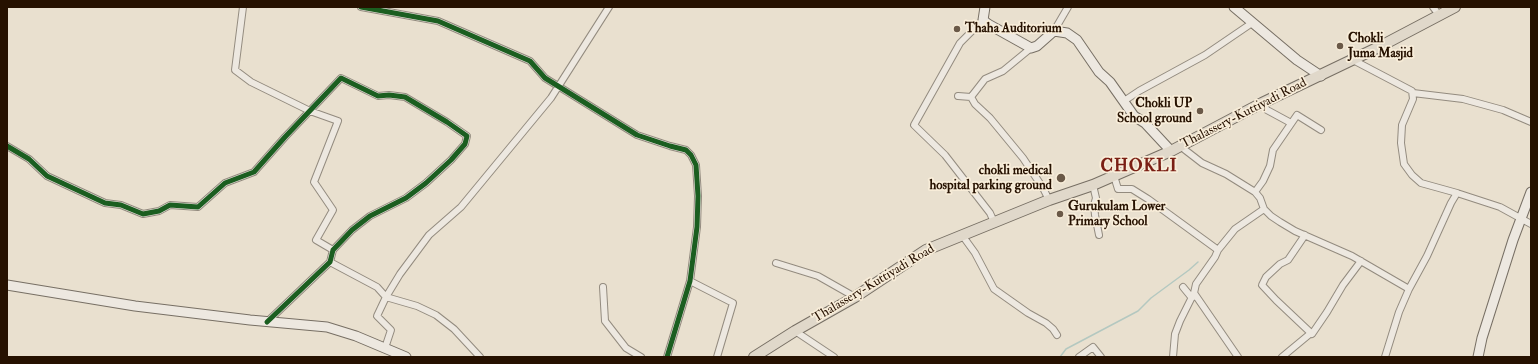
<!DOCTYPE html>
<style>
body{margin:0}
#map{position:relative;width:1538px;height:364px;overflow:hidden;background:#e9e0cf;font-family:"IM FELL Double Pica",serif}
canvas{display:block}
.frame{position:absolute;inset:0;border:8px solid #261100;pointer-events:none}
</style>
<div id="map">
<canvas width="1538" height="364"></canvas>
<div class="frame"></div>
</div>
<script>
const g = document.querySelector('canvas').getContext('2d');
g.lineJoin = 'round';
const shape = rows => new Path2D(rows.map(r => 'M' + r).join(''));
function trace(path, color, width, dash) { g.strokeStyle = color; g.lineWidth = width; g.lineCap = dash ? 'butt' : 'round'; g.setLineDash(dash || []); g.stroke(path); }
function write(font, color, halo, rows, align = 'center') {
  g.font = font + ' "IM FELL Double Pica",serif'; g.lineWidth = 3.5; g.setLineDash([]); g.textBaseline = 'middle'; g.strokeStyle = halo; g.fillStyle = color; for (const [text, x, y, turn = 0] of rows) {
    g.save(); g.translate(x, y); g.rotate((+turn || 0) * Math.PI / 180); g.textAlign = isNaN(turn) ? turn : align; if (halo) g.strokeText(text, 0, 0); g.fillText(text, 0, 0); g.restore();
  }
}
trace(shape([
 [1060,357,1066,349,1138,311,1151,298,1189,270,1198,262]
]), '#b4c8c0', 1.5);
const street = shape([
 [243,7,235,70,251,82,310,111,338,121,314,182,333,210,316,240,333,250],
 [361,7,438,21,530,61,545,78,637,135,670,146,686,150,691,155,696,165,698,196,697,227,690,281,667,357],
 [1433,7,1439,15],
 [983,20,960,43,914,125,945,155,990,213,994,222],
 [1054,31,1068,7],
 [1031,48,1003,71,985,79,971,97,975,104,990,118,1023,158,1043,188,1049,200],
 [1353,60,1412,91,1413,99,1402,125,1401,143,1404,164,1412,175,1421,183,1457,193],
 [1413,93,1463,99,1503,110,1531,122],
 [958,96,971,97],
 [1124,101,1139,91,1205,55,1252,23],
 [1262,103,1267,110,1291,123],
 [7,146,29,159,47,176,105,203,121,205,143,214,159,211,170,205,198,207,225,183,254,172,285,137,341,78,378,96,389,95,405,97,447,122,467,136,465,144,451,160,426,183,406,198,370,216,352,230,333,250,330,262,267,322],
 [1180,146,1202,163,1226,174,1255,192,1260,198,1264,209,1271,216,1280,222,1295,231,1352,256,1409,289,1427,256,1451,203,1457,193,1500,207,1531,224],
 [1114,176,1118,189,1132,189,1148,199,1218,250,1215,257,1196,284,1194,293,1180,321,1175,334,1173,357],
 [1093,185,1096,198,1094,205,1095,215,1099,235],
 [1255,192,1263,181,1270,166,1273,150,1297,115,1321,130],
 [962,235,975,253,994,289,1028,313,1046,323,1053,329,1057,335],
 [1305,235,1288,260,1280,264,1266,277,1262,285,1276,300,1312,334,1327,312,1343,285,1361,261],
 [1218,250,1235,229,1264,209],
 [330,262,377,287,386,297,417,306,436,315,454,329,480,357],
 [776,263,818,276,855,297],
 [690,281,733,303,717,357],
 [603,287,605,321,626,348,641,357],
 [1183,287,1192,298],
 [1194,293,1238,357],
 [795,331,834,357],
 [385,348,391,330,377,316,386,297,400,274,429,235,461,207,551,98,609,7],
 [1079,357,1093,347,1101,357],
 [1282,357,1311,333],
 [1385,357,1399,312,1409,289]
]);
const secondary = shape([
 [985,7,983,20,988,24,1031,48,1037,46,1054,31,1067,33,1077,40,1099,72,1110,82,1134,116,1145,123,1171,151],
 [1234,7,1297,60,1321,76],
 [7,285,135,306,250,320,327,327,356,336,406,357],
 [1478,357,1482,338,1513,240,1531,192]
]);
const primary = shape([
 [754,357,795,331,855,297,926,250,1049,200,1093,185,1171,151,1262,103,1379,47,1455,7]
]);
trace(street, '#938b7f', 8);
trace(secondary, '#776f64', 11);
trace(primary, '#776f64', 12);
trace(street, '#ede8e0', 6);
trace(secondary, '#ede8e0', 9);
trace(primary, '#e0d8ca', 10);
trace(shape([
 [361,7,438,21,530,61,545,78,637,135,670,146,686,150,691,155,696,165,698,196,697,227,690,281,667,357],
 [7,146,29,159,47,176,105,203,121,205,143,214,159,211,170,205,198,207,225,183,254,172,285,137,341,78,378,96,389,95,405,97,447,122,467,136,465,144,451,160,426,183,406,198,370,216,352,230,333,250,330,262,267,322]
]), '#1b5e20', 5);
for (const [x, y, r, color] of [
 [957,29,4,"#6a5948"],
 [1340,46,4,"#6a5948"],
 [1200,111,4,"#6a5948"],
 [1061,178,5,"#6a5948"],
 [1060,214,4,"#6a5948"]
]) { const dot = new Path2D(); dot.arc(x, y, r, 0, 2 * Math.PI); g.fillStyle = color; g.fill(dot); trace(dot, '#f8edd9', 1.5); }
write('bold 13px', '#261100', '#f8edd9', [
 ["Thaha Auditorium",965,29],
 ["Chokli",1348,39],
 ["Juma Masjid",1348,54],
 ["Chokli UP",1192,104,"right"],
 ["School ground",1192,119,"right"],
 ["chokli medical",1052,171,"right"],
 ["hospital parking ground",1052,186,"right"],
 ["Gurukulam Lower",1068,207],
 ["Primary School",1068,222]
], 'left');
write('13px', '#261100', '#f8edd9', [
 ["Thalassery-Kuttiyadi Road",1244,114,-27],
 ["Thalassery-Kuttiyadi Road",874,284,-31]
]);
g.letterSpacing = '1px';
write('bold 17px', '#7a1f14', '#f8edd9', [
 ["CHOKLI",1139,167]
]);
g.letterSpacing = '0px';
</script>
